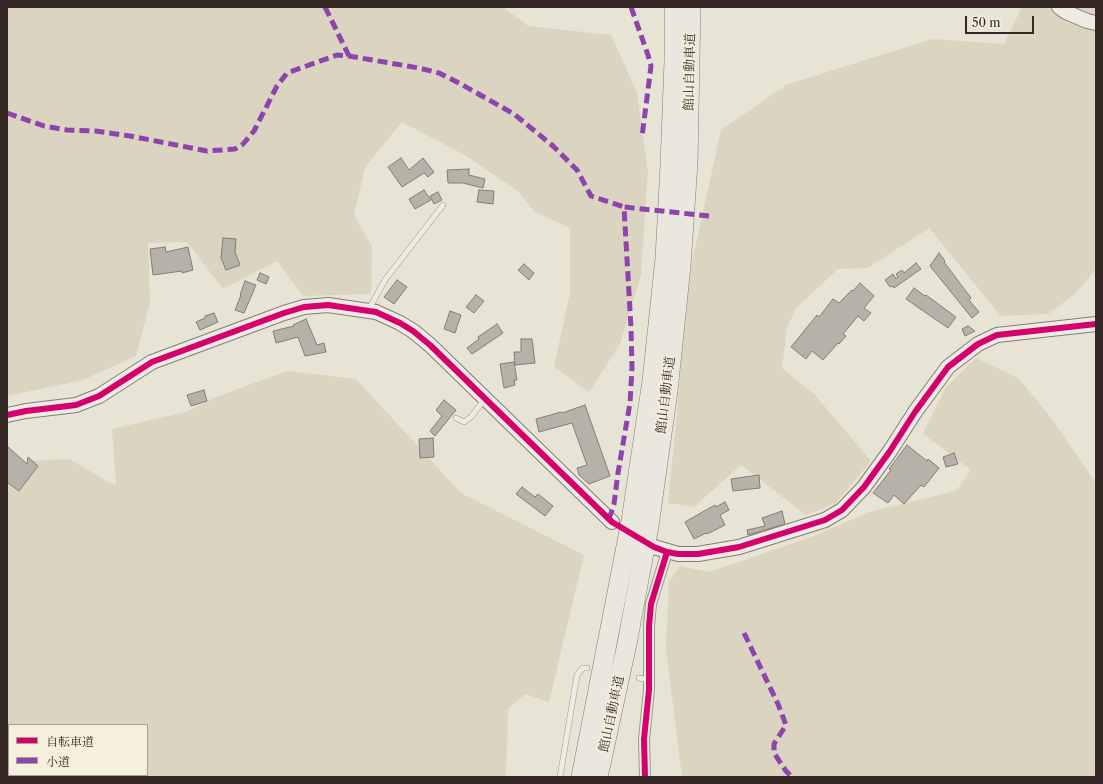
<!DOCTYPE html>
<meta charset="utf-8">
<style>
body{margin:0}
#map{position:relative;width:1103px;height:784px;overflow:hidden;background:#e7e4d5;font-family:"Libre Caslon Text","Noto Serif JP",serif}
canvas{display:block}
.frame{position:absolute;inset:0;border:8px solid #352824;pointer-events:none}
.legend{position:absolute;left:8px;top:724px;width:140px;height:52px;box-sizing:border-box;background:#f5f0de;border:1px solid #a8a094;margin:0;padding:5px 7px;list-style:none;font-size:12px;color:#352824}
.legend li{display:flex;align-items:center;gap:8px;height:20px}
.legend b{width:20px;border:1px solid #a8a094}
.scale{position:absolute;left:965px;top:16px;width:69px;height:18px;box-sizing:border-box;border:2px solid #352824;border-top:0;padding-left:5px;font-size:12px;line-height:14px;white-space:nowrap;color:#352824;-webkit-text-stroke:3px #f5f0de;paint-order:stroke}
</style>
<div id="map">
<canvas width="1103" height="784"></canvas>
<div class="frame"></div>
<ul class="legend">
<li><b style="height:5px;background:#d6006c"></b>自転車道</li>
<li><b style="height:5px;background:#8e44ad"></b>小道</li>
</ul>
<div class="scale">50 m</div>
</div>
<script>
const g = document.querySelector('canvas').getContext('2d');
g.lineJoin = 'round';
function fillPath(path, color) { g.fillStyle = color; g.fill(path, 'evenodd'); }
const shape = rows => new Path2D(rows.map(r => 'M' + r).join(''));
function trace(path, color, width, dash) { g.strokeStyle = color; g.lineWidth = width; g.lineCap = dash ? 'butt' : 'round'; g.setLineDash(dash || []); g.stroke(path); }
function write(font, color, halo, rows, align = 'center') {
  g.font = font + ' "Libre Caslon Text","Noto Serif JP",serif'; g.lineWidth = 3; g.setLineDash([]); g.textBaseline = 'middle'; g.strokeStyle = halo; g.fillStyle = color; for (const [text, x, y, turn = 0] of rows) {
    g.save(); g.translate(x, y); g.rotate((+turn || 0) * Math.PI / 180); g.textAlign = isNaN(turn) ? turn : align; if (halo) g.strokeText(text, 0, 0); g.fillText(text, 0, 0); g.restore();
  }
}
fillPath(shape([
 [7,7,503,7,528,26,611,35,637,93,648,171,641,275,620,344,589,392,554,367,570,293,570,228,535,212,518,191,463,154,402,122,365,167,354,215,372,247,371,294,303,296,277,261,223,289,187,242,148,243,150,303,136,356,83,380,7,396],
 [1022,7,1096,7,1096,269,1076,293,1048,314,1001,316,929,228,868,268,838,269,797,307,787,327,782,368,816,396,871,461,836,503,806,515,741,465,694,507,668,503,676,422,688,281,721,130,786,85,932,39,1004,44],
 [976,358,1018,378,1049,415,1096,483,1096,777,682,777,666,649,669,582,680,566,709,572,814,536,869,512,956,491,971,470,923,434,945,388],
 [287,371,356,379,461,493,584,555,549,702,525,694,508,709,506,777,7,777,7,462,69,459,116,486,112,429,186,412,216,397],
 [9,725,147,725,147,775,9,775]
]), '#dad4c1');
const building = shape([
 [401,158,409,170,423,158,434,172,428,177,424,173,402,187,388,167,401,158],
 [469,169,469,175,485,179,483,188,463,183,448,183,447,170,469,169],
 [424,190,431,200,415,209,409,199,424,190],
 [479,190,494,191,493,204,477,202,479,190],
 [438,192,442,200,434,204,430,196,438,192],
 [223,238,236,239,235,252,240,265,226,270,221,258,223,238],
 [165,247,166,252,188,247,193,270,182,273,182,271,153,275,150,249,165,247],
 [939,253,945,261,944,262,971,298,969,300,979,312,972,318,930,266,939,253],
 [916,263,921,269,894,288,892,286,890,287,885,280,893,274,896,279,898,277,896,274,902,270,904,273,916,263],
 [524,264,534,273,529,280,518,270,524,264],
 [260,273,269,277,266,284,257,280,260,273],
 [397,280,407,287,394,304,384,297,397,280],
 [245,281,256,285,244,313,235,310,241,295,240,295,245,281],
 [860,283,874,296,864,308,871,313,864,321,858,316,843,334,846,336,839,344,838,343,823,360,812,351,806,359,791,347,817,315,819,317,833,299,839,303,852,290,853,291,860,283],
 [914,288,925,296,926,295,956,317,948,328,906,299,914,288],
 [476,295,484,301,474,313,466,307,476,295],
 [450,311,461,315,455,333,444,329,450,311],
 [214,313,218,322,200,330,196,322,205,318,205,316,214,313],
 [306,319,317,345,324,343,326,352,305,356,298,337,276,343,273,331,294,326,293,325,306,319],
 [497,324,503,333,472,354,467,348,479,339,478,337,497,324],
 [968,326,975,331,965,336,962,329,968,326],
 [521,339,532,339,535,363,515,365,514,352,521,352,521,339],
 [514,362,517,380,514,380,515,385,504,388,500,364,514,362],
 [204,390,207,401,191,406,187,395,204,390],
 [444,400,456,410,435,436,430,431,442,416,436,410,444,400],
 [585,405,610,476,589,484,579,475,577,468,587,465,572,423,539,432,536,419,561,412,562,413,585,405],
 [433,438,434,457,420,458,419,439,433,438],
 [907,445,927,461,928,459,939,468,924,487,921,485,904,504,894,495,888,503,873,493,891,470,889,469,907,445],
 [7,446,27,464,28,457,38,466,19,491,7,482,7,446],
 [954,453,958,464,946,467,943,457,954,453],
 [759,475,760,488,733,491,731,479,759,475],
 [522,487,535,497,538,494,553,506,545,516,516,494,522,487],
 [725,502,729,510,720,515,725,525,707,534,706,533,694,539,685,522,715,505,716,507,725,502],
 [782,511,785,524,748,535,747,530,765,526,762,518,782,511]
]);
fillPath(building, '#b6b2a8');
trace(building, '#827e77', 1);
const lane = shape([
 [369,309,385,280,443,205],
 [456,418,464,422,471,417,484,400],
 [639,678,649,680],
 [560,777,577,675,583,668,587,668]
]);
const street = shape([
 [645,777,644,739,649,690,649,626,651,604,667,552]
]);
const secondary = shape([
 [1059,7,1066,12,1087,21,1096,23],
 [7,415,26,411,76,405,99,396,152,362,284,313,304,307,328,305,376,312,400,323,413,331,430,345,612,522],
 [654,547,678,554,698,554,739,547,825,520,842,510,864,487,890,451,915,412,948,367,978,344,997,335,1096,324]
]);
const highway = shape([
 [581,777,631,521,652,381,665,258,670,165,674,61,674,7],
 [598,777,627,644,649,526,668,391,681,266,688,163,691,7]
]);
trace(lane, '#9b988f', 6);
trace(street, '#9b988f', 12);
trace(secondary, '#827e77', 16);
trace(highway, '#827e77', 20);
trace(lane, '#edebe3', 5);
trace(street, '#edebe3', 10);
trace(secondary, '#edebe3', 14);
trace(highway, '#eae7de', 19);
trace(shape([
 [325,7,349,56],
 [631,7,648,55,651,66,642,137],
 [7,113,44,126,67,130,96,131,130,136,207,151,235,149,243,144,254,131,277,86,287,73,337,55,349,56,419,68,439,73,459,83,514,114,553,146,577,170,591,196,624,207],
 [609,519,614,504,618,473,630,403,632,368,631,328,624,207,709,216],
 [744,633,778,704,786,725,774,744,774,753,786,771,792,777]
]), '#8e44ad', 5, [10, 5]);
trace(shape([
 [7,415,26,411,76,405,99,396,152,362,284,313,304,307,328,305,376,312,400,323,413,331,430,345,612,522,654,547,667,552,678,554,698,554,739,547,825,520,842,510,864,487,890,451,915,412,948,367,978,344,997,335,1096,324],
 [645,777,644,739,649,690,649,626,651,604,667,552]
]), '#d6006c', 6);
write('13px', '#352824', '#f5f0de', [
 ["館山自動車道",690,72,-89],
 ["館山自動車道",666,395,-83],
 ["館山自動車道",612,714,-78]
]);
</script>
